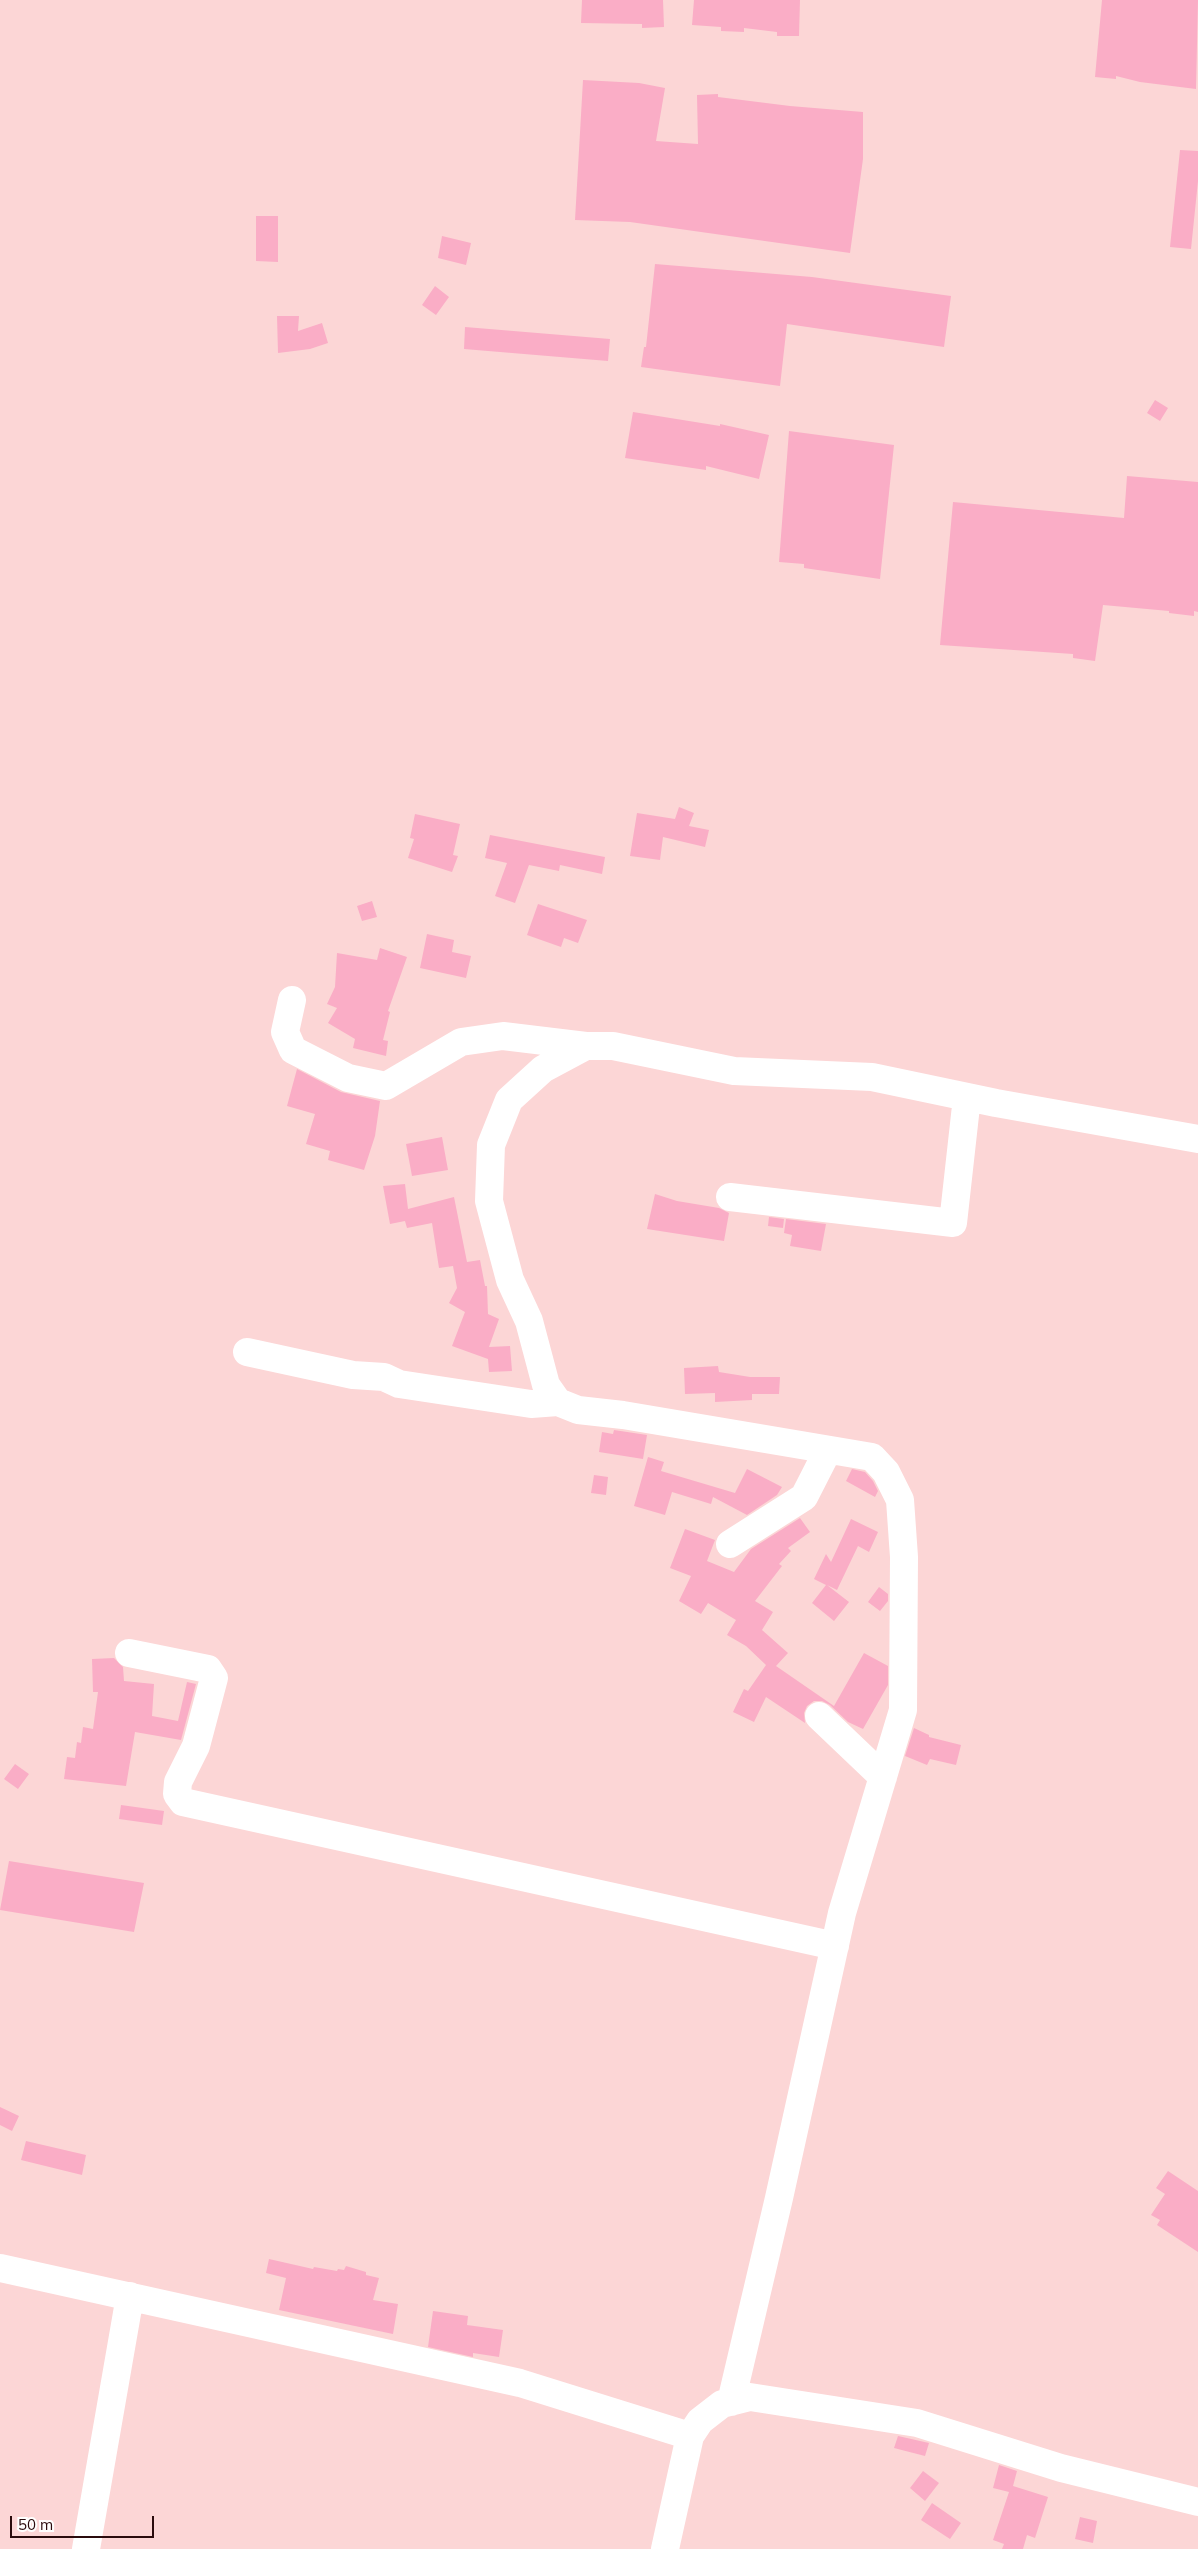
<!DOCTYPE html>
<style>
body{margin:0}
#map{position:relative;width:1198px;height:2549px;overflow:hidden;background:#fcd6d6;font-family:Mulish,sans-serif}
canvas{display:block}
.scale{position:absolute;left:10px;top:2516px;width:144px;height:22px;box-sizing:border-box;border:2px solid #2a0b0d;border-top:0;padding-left:6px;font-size:15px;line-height:18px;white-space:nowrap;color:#2a0b0d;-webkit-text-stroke:4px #fff;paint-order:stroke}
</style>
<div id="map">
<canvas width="1198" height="2549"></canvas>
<div class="scale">50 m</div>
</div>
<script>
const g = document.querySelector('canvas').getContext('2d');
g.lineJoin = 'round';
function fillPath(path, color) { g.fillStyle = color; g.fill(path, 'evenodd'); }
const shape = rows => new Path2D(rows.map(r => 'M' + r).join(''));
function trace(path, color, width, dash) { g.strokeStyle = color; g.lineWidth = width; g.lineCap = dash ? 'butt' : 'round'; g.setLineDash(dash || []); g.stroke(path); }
fillPath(shape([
 [582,0,663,0,664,27,642,28,642,24,581,23],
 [694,0,800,0,799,36,777,36,777,32,744,28,744,32,721,31,721,27,692,25],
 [1102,0,1198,0,1196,89,1140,82,1116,76,1116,79,1095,77],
 [583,80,639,83,665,88,656,141,698,144,697,95,718,94,718,97,790,106,863,112,863,159,850,253,630,222,575,220],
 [1180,150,1198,151,1198,181,1191,249,1170,247],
 [256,216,278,216,278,262,256,261],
 [442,236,471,243,466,265,438,258],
 [655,264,812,277,951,296,944,347,787,324,780,386,641,367,644,347,646,347],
 [435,286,449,297,436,315,422,305],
 [277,316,299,316,298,331,322,323,328,343,310,349,278,353],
 [465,327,610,339,608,361,464,349],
 [1155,400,1168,408,1160,421,1147,413],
 [633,412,720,426,720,424,769,435,759,479,706,466,706,470,625,458],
 [789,431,894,445,880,579,804,568,804,564,779,562],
 [1127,476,1198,482,1198,612,1194,611,1194,616,1169,613,1169,611,1103,605,1095,661,1073,658,1073,654,940,645,953,502,1124,518],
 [679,807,694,813,689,826,709,830,705,847,663,837,660,860,630,856,637,813,675,819],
 [415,814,460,824,453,855,458,856,452,872,408,858,414,839,410,838],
 [490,835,605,857,602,874,560,865,559,871,529,865,515,903,495,896,507,863,485,858],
 [372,901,377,917,362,921,357,906],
 [538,904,587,920,578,943,564,938,561,947,527,935],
 [427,934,454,940,452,952,471,956,466,978,420,968],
 [380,948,407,957,388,1011,390,1012,383,1040,388,1041,386,1056,353,1048,355,1039,328,1023,337,1008,327,1004,335,987,337,953,377,960],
 [297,1069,341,1092,380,1101,375,1136,364,1170,328,1160,330,1151,306,1144,315,1114,287,1106],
 [442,1137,448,1170,412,1176,406,1144],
 [405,1184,408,1209,454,1197,467,1262,480,1260,485,1286,487,1286,488,1314,499,1319,489,1347,510,1346,512,1371,489,1372,488,1359,452,1346,465,1312,449,1303,457,1288,453,1266,439,1268,432,1223,407,1228,405,1221,390,1224,383,1186],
 [655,1194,677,1201,719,1208,729,1213,724,1241,647,1229],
 [769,1217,784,1219,783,1228,768,1226],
 [786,1219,826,1224,821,1251,790,1246,792,1235,784,1233],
 [718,1366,719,1372,750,1377,780,1377,779,1394,752,1394,752,1400,715,1402,715,1393,685,1394,684,1368],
 [614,1430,647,1435,643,1459,599,1452,602,1432,613,1434],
 [648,1457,664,1462,661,1471,735,1493,747,1469,782,1487,777,1495,747,1515,713,1497,711,1504,672,1492,665,1515,634,1506],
 [852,1469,865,1472,873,1481,878,1491,875,1497,846,1481],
 [594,1475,608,1477,606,1495,591,1493],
 [800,1518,810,1532,788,1548,791,1551,779,1564,782,1566,755,1601,773,1612,762,1630,788,1653,776,1666,834,1706,864,1653,888,1666,888,1685,863,1729,848,1722,830,1705,822,1701,814,1701,807,1706,804,1713,805,1723,766,1697,754,1722,733,1712,744,1689,748,1691,766,1665,746,1646,727,1635,736,1620,708,1603,701,1614,679,1601,691,1576,670,1568,685,1529,715,1540,707,1561,734,1572,751,1549],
 [851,1519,878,1532,869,1552,858,1546,837,1590,827,1585,849,1602,834,1621,812,1603,826,1585,814,1579,826,1554,831,1562],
 [879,1587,888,1594,888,1601,880,1611,868,1602],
 [114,1658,123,1667,124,1681,154,1684,152,1716,178,1721,187,1682,196,1684,181,1740,135,1732,126,1786,64,1779,67,1757,75,1758,77,1742,81,1743,83,1727,93,1729,98,1692,93,1692,92,1659],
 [914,1728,929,1735,929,1737,961,1745,956,1765,930,1759,927,1765,905,1756],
 [15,1764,29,1774,18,1789,4,1779],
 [121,1805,164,1811,162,1825,119,1819],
 [9,1861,144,1883,134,1932,0,1910],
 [0,2107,19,2116,12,2131,0,2125],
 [26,2141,86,2155,82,2175,21,2160],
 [1168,2171,1198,2191,1198,2252,1157,2225,1160,2220,1151,2215,1165,2194,1156,2188],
 [269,2259,313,2269,314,2267,337,2271,338,2269,344,2270,346,2266,366,2272,366,2275,379,2278,373,2300,398,2304,393,2334,279,2310,286,2278,266,2273],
 [433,2311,468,2316,467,2325,503,2330,499,2357,473,2353,473,2357,428,2347],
 [898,2436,929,2443,925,2456,894,2448],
 [999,2465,1017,2471,1013,2486,1048,2497,1035,2538,1027,2535,1023,2549,1002,2549,1004,2544,993,2540,1009,2492,993,2488],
 [923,2471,939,2483,925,2501,910,2488],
 [932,2503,961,2523,950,2539,921,2520],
 [1080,2517,1097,2521,1093,2543,1075,2539]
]), '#faadc6');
trace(shape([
 [292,1000,285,1032,293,1050,348,1078,386,1086,461,1042,503,1036,586,1046],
 [730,1197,953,1223,967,1097],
 [247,1352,353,1375,384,1377,399,1384,531,1404,558,1402],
 [730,1544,804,1497,828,1450],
 [129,1653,208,1669,214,1678,196,1746,178,1782,177,1794,183,1802,835,1946],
 [819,1716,883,1777],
 [0,2268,520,2383,690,2436],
 [731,2402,779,2198,842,1913,903,1710,904,1557,900,1500,886,1472,872,1457,623,1415,578,1410,558,1402,546,1385,529,1321,510,1280,489,1201,491,1145,509,1100,543,1069,586,1046,613,1046,734,1071,872,1077,996,1103,1198,1139],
 [86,2549,130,2296],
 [665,2549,690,2436,700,2421,722,2404,750,2397,917,2423,1061,2468,1198,2502]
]), '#fff', 28);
</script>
